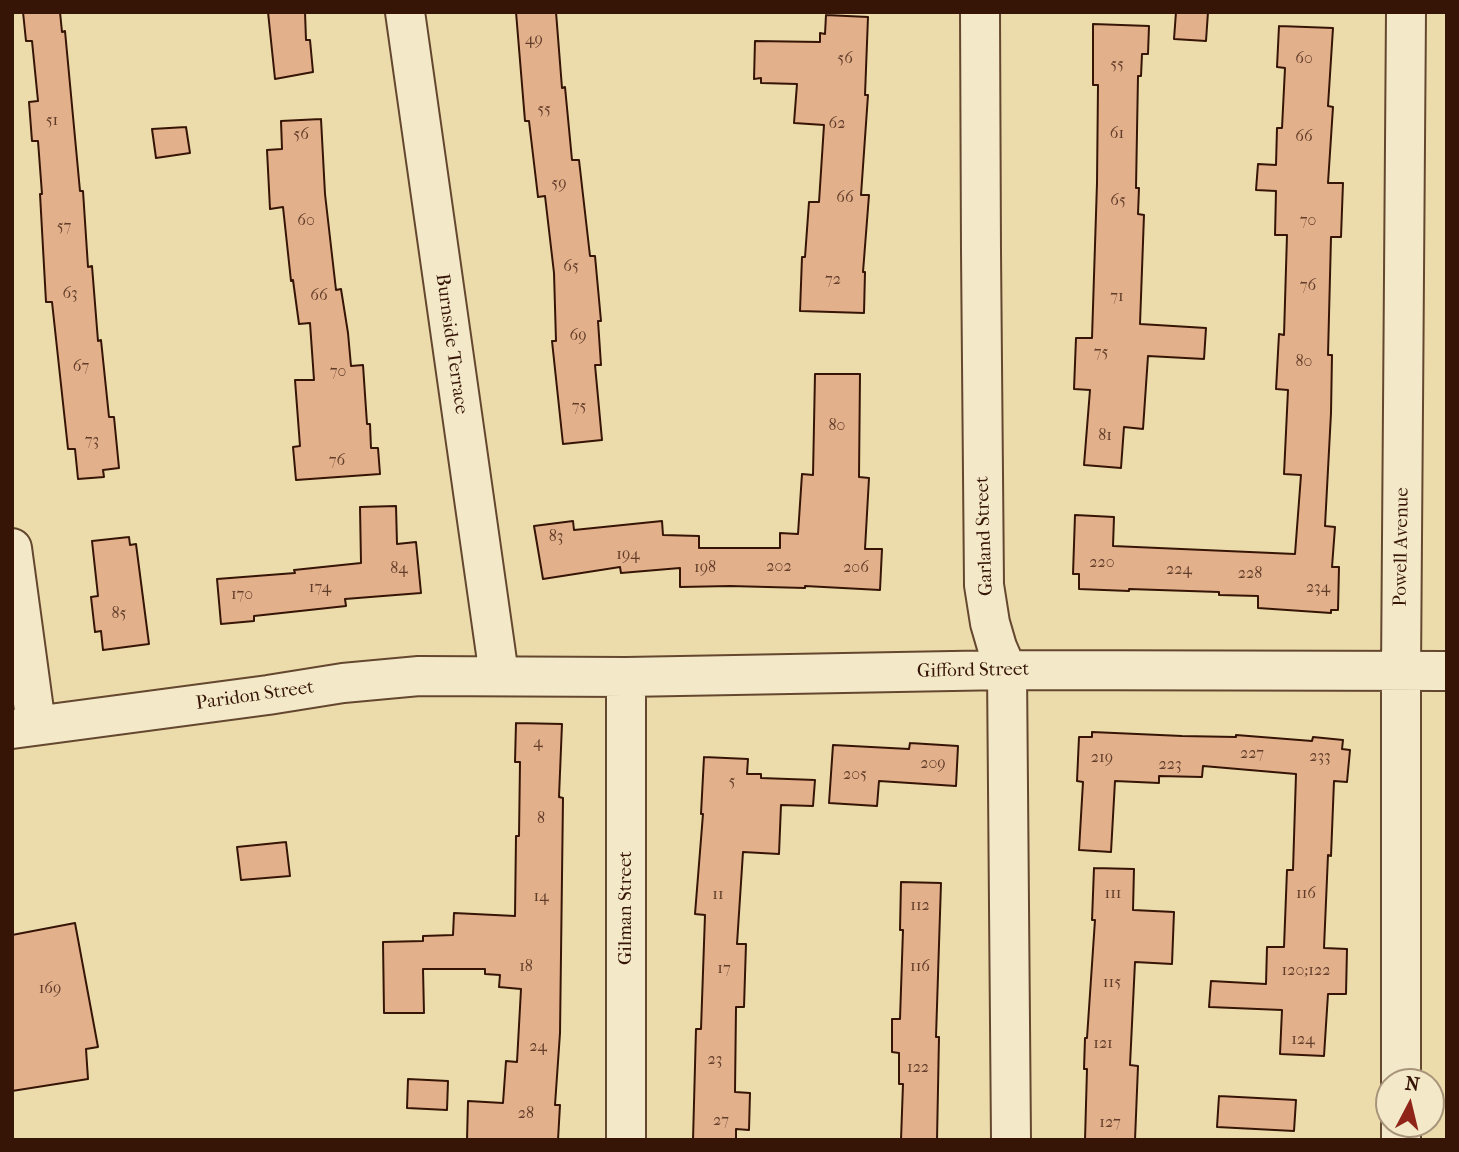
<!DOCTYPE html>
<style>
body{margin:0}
#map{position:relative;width:1459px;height:1152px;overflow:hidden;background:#ecdcab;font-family:"IM FELL French Canon",serif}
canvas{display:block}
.frame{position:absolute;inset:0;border:14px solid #361506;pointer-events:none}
.north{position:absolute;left:1375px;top:1068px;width:70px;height:70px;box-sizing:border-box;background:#f3e8c8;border:2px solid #a7947a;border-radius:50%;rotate:7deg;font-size:19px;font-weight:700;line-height:28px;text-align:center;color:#361506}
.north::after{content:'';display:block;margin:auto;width:24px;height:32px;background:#8f2418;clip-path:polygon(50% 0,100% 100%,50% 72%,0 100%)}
</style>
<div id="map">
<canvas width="1459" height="1152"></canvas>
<div class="frame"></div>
<div class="north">N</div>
</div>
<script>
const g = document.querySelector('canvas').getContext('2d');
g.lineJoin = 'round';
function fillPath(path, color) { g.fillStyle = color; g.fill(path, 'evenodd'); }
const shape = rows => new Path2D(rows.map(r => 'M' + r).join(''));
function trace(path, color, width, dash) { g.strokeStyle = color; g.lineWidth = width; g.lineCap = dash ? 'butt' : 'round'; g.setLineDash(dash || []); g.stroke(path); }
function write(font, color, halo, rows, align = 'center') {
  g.font = font + ' "IM FELL French Canon",serif'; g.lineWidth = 5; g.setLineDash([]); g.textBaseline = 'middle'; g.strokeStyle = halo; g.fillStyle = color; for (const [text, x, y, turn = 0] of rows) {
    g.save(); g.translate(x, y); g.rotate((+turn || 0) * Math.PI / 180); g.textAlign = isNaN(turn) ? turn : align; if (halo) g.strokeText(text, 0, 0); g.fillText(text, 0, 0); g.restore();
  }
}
const building = shape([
 [23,12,60,12,62,32,65,31,80,191,83,191,88,267,92,266,98,341,101,340,109,417,114,417,119,468,103,470,104,477,78,479,75,449,68,449,52,302,46,302,40,194,42,194,38,141,32,141,29,102,38,101,32,41,26,41,23,12],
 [268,12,305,12,306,40,310,40,313,72,275,79,268,12],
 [516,12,556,12,562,88,565,87,572,160,579,160,590,256,595,256,601,321,598,321,601,365,595,365,602,440,563,444,552,341,556,341,554,273,545,196,538,197,529,121,525,121,516,12],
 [1176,12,1208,12,1206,41,1174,39,1176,12],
 [826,15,868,17,865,95,868,95,861,195,869,195,863,272,865,272,864,313,800,311,802,257,805,257,809,202,819,202,824,125,794,123,797,84,761,83,761,78,754,79,755,41,820,42,820,33,825,34,826,15],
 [1093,24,1149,26,1148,54,1142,54,1141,76,1138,76,1136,188,1139,188,1138,214,1144,215,1140,324,1206,328,1204,359,1148,356,1143,429,1124,427,1121,468,1084,465,1090,390,1074,389,1076,338,1092,338,1097,183,1098,85,1093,85,1093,24],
 [1279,26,1333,28,1328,106,1333,107,1328,183,1343,183,1341,237,1331,237,1328,355,1332,355,1331,413,1325,526,1335,527,1332,567,1339,567,1338,610,1331,610,1331,613,1258,608,1258,596,1219,595,1219,592,1129,589,1129,591,1079,589,1079,574,1073,574,1075,515,1114,517,1113,546,1295,554,1301,475,1284,474,1288,390,1276,389,1279,334,1284,335,1287,235,1275,235,1276,191,1256,190,1258,164,1276,165,1277,128,1282,128,1285,68,1277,67,1279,26],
 [321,119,325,194,336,290,341,289,348,333,351,366,363,365,367,424,370,424,371,448,378,448,380,474,296,480,293,447,300,446,295,380,314,380,310,323,299,324,293,280,291,281,283,207,270,209,267,150,282,149,281,121,321,119],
 [186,127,190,153,156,158,152,129,186,127],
 [815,374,860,374,859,477,869,478,865,549,882,549,880,590,805,586,805,588,730,586,680,587,680,568,621,573,620,567,543,579,534,526,573,521,574,530,662,521,663,535,699,536,699,548,780,548,780,533,798,534,802,474,813,475,815,374],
 [396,506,397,544,416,542,421,593,345,599,346,606,254,616,254,621,221,624,217,579,295,573,294,570,361,563,360,507,396,506],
 [129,537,130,545,136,544,149,644,103,650,101,631,95,632,91,597,98,596,92,541,129,537],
 [516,723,562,724,559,797,563,798,560,1033,555,1105,560,1105,558,1140,467,1140,468,1101,503,1103,506,1061,517,1062,521,989,499,987,500,975,485,974,485,969,423,969,424,1013,384,1013,383,942,423,941,423,936,453,935,454,913,515,916,516,836,519,836,520,762,515,762,516,723],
 [1092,732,1182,736,1236,737,1236,735,1312,741,1313,737,1343,740,1342,749,1350,750,1347,782,1334,781,1331,856,1328,855,1324,948,1347,949,1346,994,1328,994,1324,1056,1280,1054,1282,1010,1209,1007,1211,981,1266,984,1267,947,1284,947,1287,870,1293,870,1296,774,1203,766,1202,777,1159,776,1159,783,1115,781,1111,852,1079,850,1083,782,1077,781,1079,737,1092,737,1092,732],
 [910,743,958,746,956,786,879,781,877,806,829,803,833,745,909,749,910,743],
 [704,757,748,759,747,774,761,774,761,778,815,780,813,806,781,805,779,854,743,852,737,944,746,944,744,1007,736,1007,735,1092,750,1093,749,1130,736,1129,736,1140,693,1140,696,1029,701,1029,705,915,695,914,703,814,701,814,704,757],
 [286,842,290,876,241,880,237,847,286,842],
 [1094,868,1134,869,1133,910,1174,912,1172,964,1135,962,1130,1065,1138,1066,1135,1140,1085,1140,1087,1069,1084,1069,1085,1038,1087,1038,1095,920,1092,920,1094,868],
 [901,882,941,883,936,1037,939,1037,937,1140,901,1140,903,1084,899,1084,899,1053,892,1052,892,1019,900,1019,903,930,900,930,901,882],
 [75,923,98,1047,86,1049,88,1079,12,1091,12,935,75,923],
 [408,1079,448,1081,447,1110,407,1108,408,1079],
 [1219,1096,1296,1100,1294,1131,1217,1127,1219,1096]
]);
fillPath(building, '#e3b08c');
trace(building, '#361506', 2);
const minor = shape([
 [405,12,499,675],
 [980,12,981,252,984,585,990,623,997,647,1007,670,1011,1140],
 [12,548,36,725],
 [626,677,626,1140],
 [12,729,268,695,343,683,419,676,626,677,1007,670,1447,671],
 [1401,1082,1401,670,1406,12],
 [1401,1140,1401,1124]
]);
trace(minor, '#64472f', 42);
trace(minor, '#f3e8c8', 38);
write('16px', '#613c28', null, [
 ["49",534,40],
 ["56",845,59],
 ["60",1304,59],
 ["55",1117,65],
 ["55",544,110],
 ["51",52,121],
 ["62",837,124],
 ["61",1117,134],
 ["56",301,135],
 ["66",1304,137],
 ["59",559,184],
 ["66",845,198],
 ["65",1118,201],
 ["60",306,221],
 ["70",1308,221],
 ["57",64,227],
 ["65",571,267],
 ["72",833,280],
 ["76",1308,286],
 ["63",70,294],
 ["66",319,296],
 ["71",1117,297],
 ["69",578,336],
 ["75",1101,353],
 ["80",1304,362],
 ["67",81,367],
 ["70",338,372],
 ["75",579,407],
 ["80",837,426],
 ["81",1105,436],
 ["73",92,441],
 ["76",337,461],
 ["83",556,537],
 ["194",628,555],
 ["220",1102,563],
 ["202",779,567],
 ["198",705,568],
 ["206",856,568],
 ["84",399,569],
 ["224",1179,570],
 ["228",1250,574],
 ["174",320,588],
 ["234",1318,588],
 ["170",242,595],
 ["85",119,614],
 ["4",538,743],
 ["227",1252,754],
 ["233",1320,757],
 ["219",1102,758],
 ["209",933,764],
 ["223",1170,765],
 ["205",855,775],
 ["5",732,782],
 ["8",541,819],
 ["111",1113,894],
 ["116",1306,894],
 ["11",718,895],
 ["14",541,897],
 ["112",920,906],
 ["18",526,967],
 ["116",920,967],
 ["17",724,969],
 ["120;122",1306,971],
 ["115",1112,983],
 ["169",50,989],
 ["124",1303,1040],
 ["121",1103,1044],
 ["24",538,1047],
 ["23",715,1060],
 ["122",918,1068],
 ["28",526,1114],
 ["27",721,1121],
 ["127",1110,1123]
]);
write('19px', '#361506', '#f3e8c8', [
 ["Burnside Terrace",451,344,82],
 ["Garland Street",985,536,-92],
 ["Powell Avenue",1402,547,-89],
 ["Gifford Street",973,671,-1],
 ["Paridon Street",255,696,-8],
 ["Gilman Street",626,908,-90]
]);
</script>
